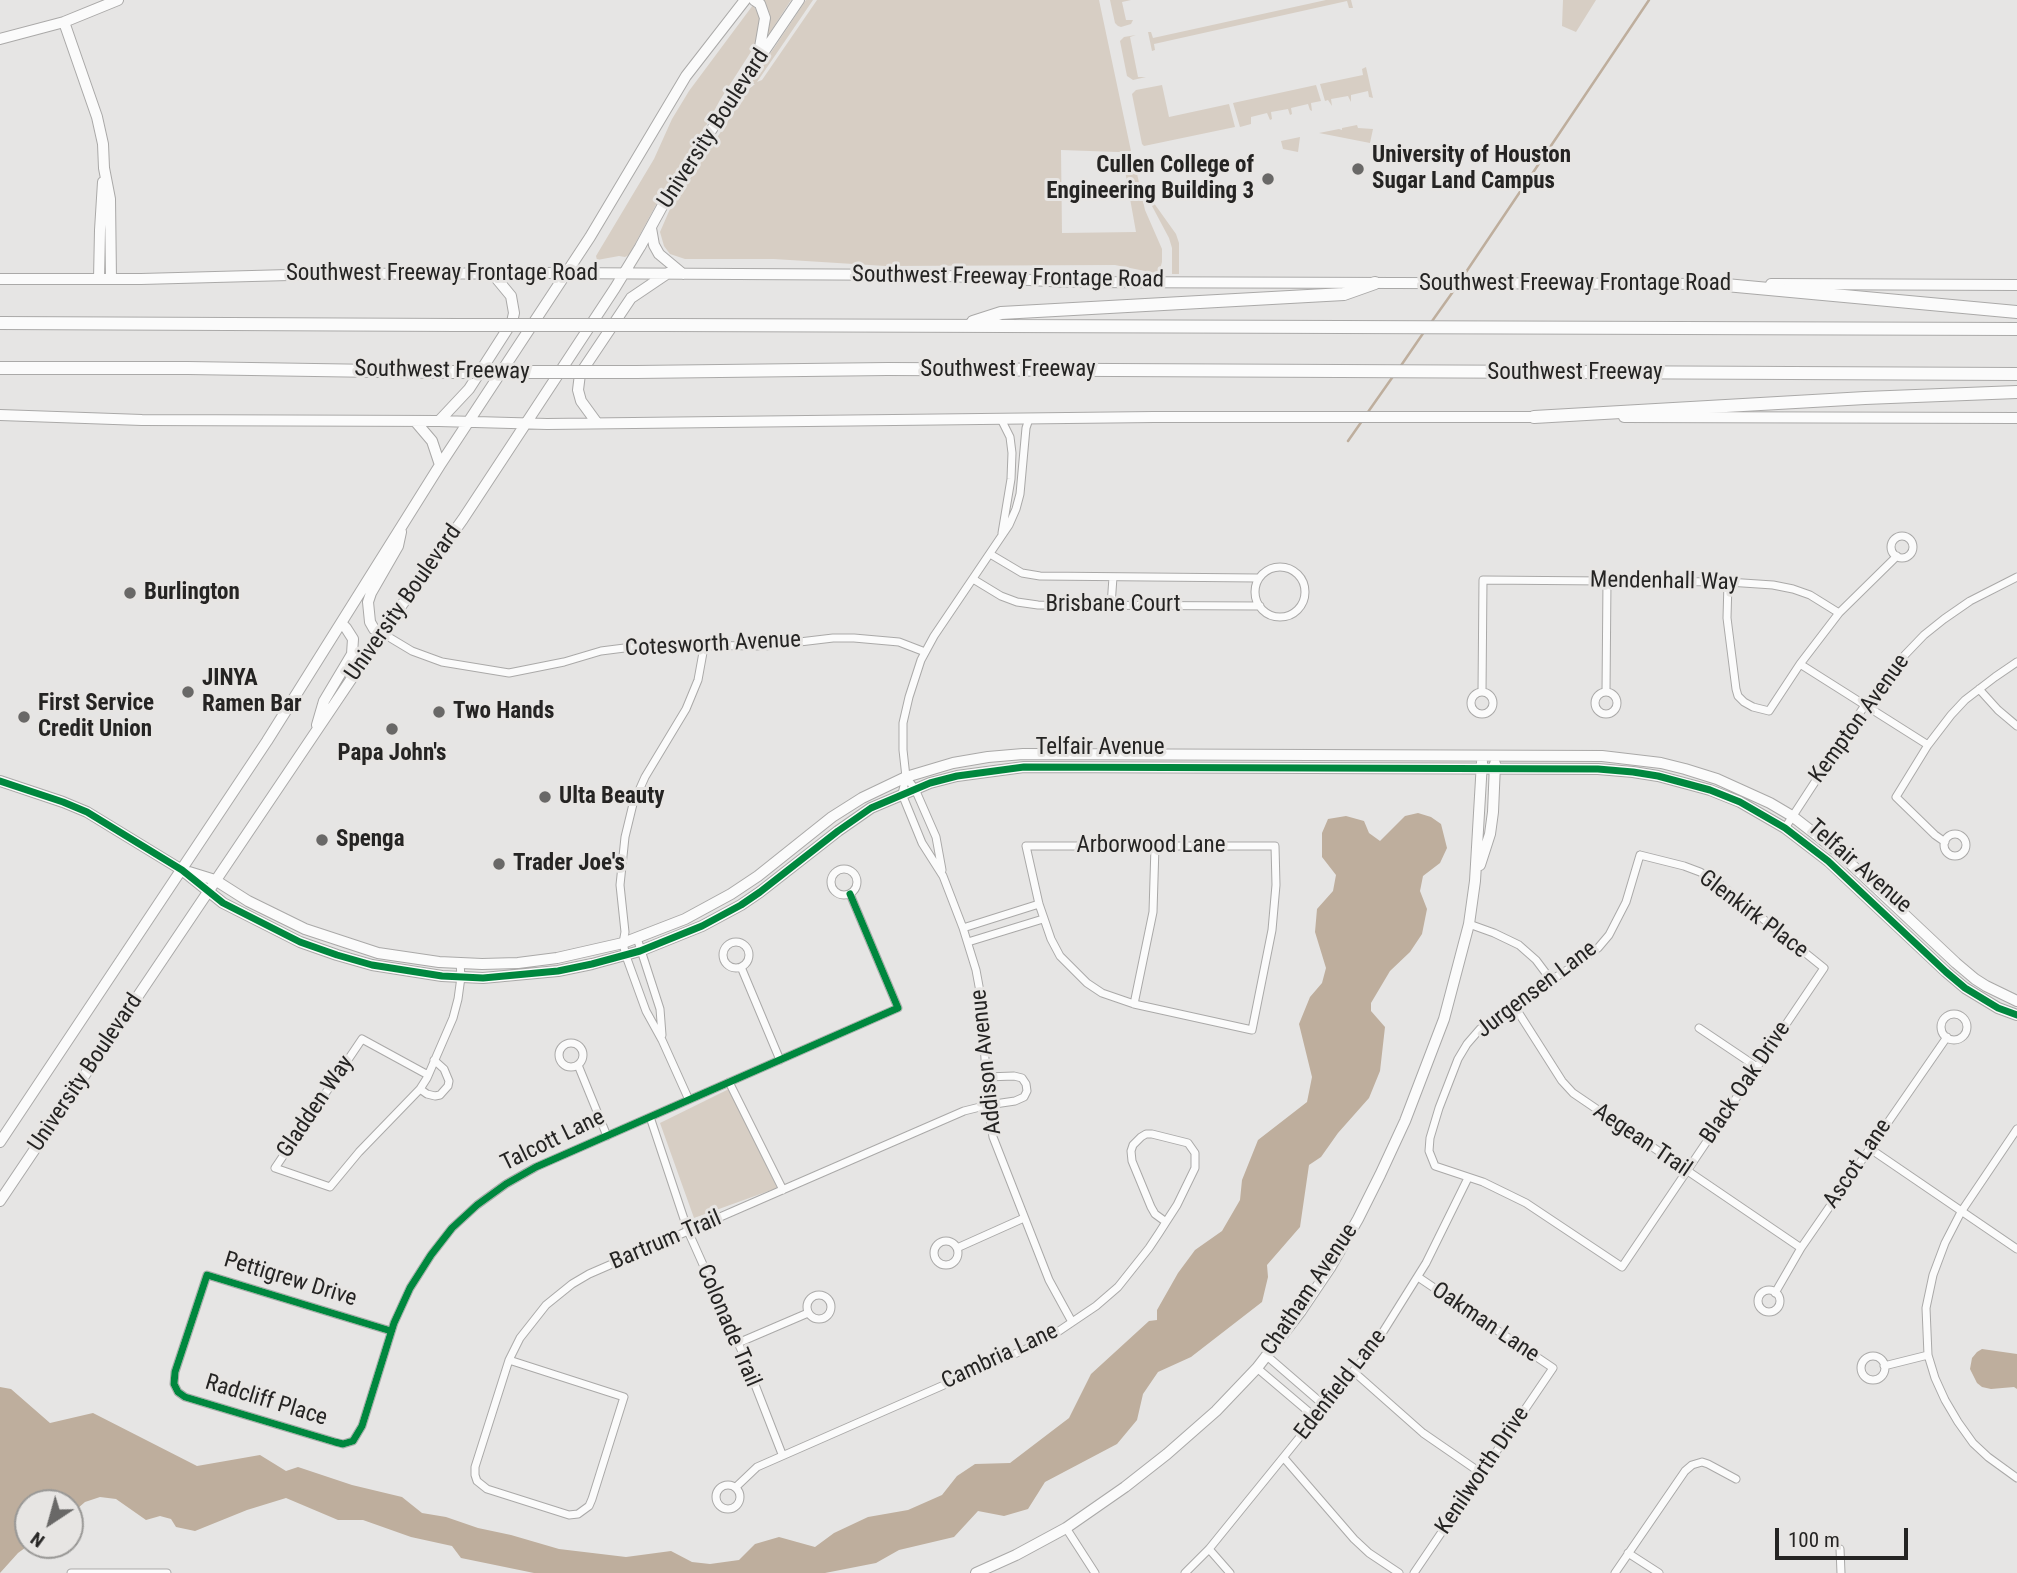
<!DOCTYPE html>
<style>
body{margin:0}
#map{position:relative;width:2017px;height:1573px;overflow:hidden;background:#e6e5e4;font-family:"Roboto Condensed",sans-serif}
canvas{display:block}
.north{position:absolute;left:14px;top:1489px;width:70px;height:70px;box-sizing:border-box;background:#e7e5e3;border:2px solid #999896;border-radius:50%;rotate:216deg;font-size:19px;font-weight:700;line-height:28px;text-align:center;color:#252423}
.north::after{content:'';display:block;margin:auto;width:24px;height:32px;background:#696867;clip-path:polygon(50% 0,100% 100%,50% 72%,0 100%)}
.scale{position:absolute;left:1775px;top:1528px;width:133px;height:32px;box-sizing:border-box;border:4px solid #252423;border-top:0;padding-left:9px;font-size:21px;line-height:24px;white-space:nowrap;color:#252423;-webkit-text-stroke:5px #e7e5e3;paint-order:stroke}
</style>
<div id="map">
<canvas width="2017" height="1573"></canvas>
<div class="north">N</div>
<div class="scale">100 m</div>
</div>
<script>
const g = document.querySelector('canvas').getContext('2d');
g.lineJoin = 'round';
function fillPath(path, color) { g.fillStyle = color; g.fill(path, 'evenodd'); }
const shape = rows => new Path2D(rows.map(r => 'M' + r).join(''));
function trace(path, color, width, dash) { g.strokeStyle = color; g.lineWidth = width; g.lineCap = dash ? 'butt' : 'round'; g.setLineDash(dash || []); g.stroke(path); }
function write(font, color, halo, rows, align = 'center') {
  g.font = font + ' "Roboto Condensed",sans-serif'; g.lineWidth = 6; g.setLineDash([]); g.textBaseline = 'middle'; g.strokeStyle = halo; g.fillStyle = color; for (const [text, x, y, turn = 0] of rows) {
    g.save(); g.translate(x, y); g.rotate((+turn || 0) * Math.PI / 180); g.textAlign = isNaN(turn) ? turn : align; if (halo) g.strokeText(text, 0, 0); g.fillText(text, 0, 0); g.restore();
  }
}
fillPath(shape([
 [764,0,791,0,769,34,766,33,770,15],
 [806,0,813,0,757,82,762,80,817,0,1099,0,1131,151,1118,152,1061,150,1062,233,1136,232,1124,165,1126,162,1134,160,1145,210,1162,249,1162,262,1160,269,1155,273,1115,265,885,266,774,259,685,259,670,254,664,246,660,232,670,209,749,89,755,84,750,84],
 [1110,0,1131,0,1122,2,1126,20,1133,20,1131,24,1121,27,1118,26,1115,23],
 [1326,0,1351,0,1353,8,1349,8,1347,1,1154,44,1155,50,1152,51,1148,32,1151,32,1153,38],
 [1563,0,1596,0,1576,32,1562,26],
 [753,5,760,16,756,44,720,100,701,135,657,203,629,255,625,257,619,256,597,260,596,256,654,159,672,119,689,91],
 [1136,35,1130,37,1138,77,1146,77,1133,80,1127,76,1120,41,1124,37],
 [1366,67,1373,98,1369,97,1368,91,1351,95,1351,102,1348,96,1331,99,1332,106,1328,100,1325,101,1320,84,1363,75,1362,69],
 [1162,85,1169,117,1229,104,1235,127,1144,146,1142,144,1132,94,1136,90],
 [1316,85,1321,101,1311,103,1312,111,1310,110,1308,104,1291,108,1292,114,1290,115,1288,109,1271,112,1272,119,1270,120,1267,113,1251,117,1251,124,1240,127,1233,103],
 [1357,125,1358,128,1373,129,1370,143,1319,133,1339,129,1342,130,1342,128],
 [1300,137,1298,152,1283,149,1281,141],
 [1151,199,1176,234,1179,243,1179,274,1172,274,1172,248,1169,238,1152,206,1149,200],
 [729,1089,777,1188,694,1218,660,1123]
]), '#d7cec4');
fillPath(shape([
 [1418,813,1431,817,1441,824,1447,848,1440,863,1423,876,1420,891,1427,909,1422,934,1410,952,1390,971,1371,1003,1371,1011,1385,1027,1380,1071,1369,1098,1338,1133,1321,1157,1309,1165,1300,1227,1267,1265,1268,1277,1262,1302,1191,1357,1158,1372,1143,1394,1137,1420,1117,1444,1045,1482,1028,1509,1004,1516,978,1511,954,1537,899,1550,876,1563,825,1573,534,1573,461,1558,452,1546,411,1537,363,1520,338,1520,286,1498,247,1510,195,1531,176,1527,171,1519,160,1516,146,1520,116,1499,100,1497,85,1502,70,1515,70,1503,28,1503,28,1545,29,1545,18,1553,0,1573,0,1387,11,1389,50,1423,93,1413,197,1466,260,1455,286,1471,298,1467,352,1485,402,1497,422,1513,446,1517,478,1528,511,1535,559,1549,626,1557,671,1551,692,1562,710,1564,739,1560,755,1544,779,1537,815,1547,834,1533,868,1517,908,1510,942,1495,957,1476,975,1464,1010,1463,1069,1418,1091,1374,1149,1321,1157,1320,1157,1310,1178,1273,1195,1250,1222,1231,1240,1200,1242,1180,1258,1140,1307,1102,1312,1077,1299,1024,1310,997,1322,983,1326,968,1315,932,1317,909,1333,891,1336,875,1322,857,1322,833,1328,819,1346,816,1364,821,1369,833,1380,841,1405,816],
 [1982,1349,2017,1354,2017,1389,2014,1387,1991,1389,1982,1387,1977,1383,1970,1369,1972,1358,1977,1352]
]), '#beae9d');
trace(shape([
 [1460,281,1649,0],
 [1430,324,1457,286],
 [1400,367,1424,332],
 [1368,412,1394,375],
 [1348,441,1362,421]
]), '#beae9d', 2.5);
const street = shape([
 [1001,419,1010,437,1012,453,1011,479,1002,533],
 [1029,419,1026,428,1020,494,1016,509,1009,525,934,636,921,660,909,697,903,723,903,750,906,777,902,794,922,843,943,876,963,928,976,970,981,997,988,1105,993,1137,1049,1280,1072,1322],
 '1891 547a11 11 0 1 1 22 0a11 11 0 1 1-22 0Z',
 [990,554,1022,573,1040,576,1258,578],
 '1255 592a25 25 0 1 1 50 0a25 25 0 1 1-50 0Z',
 [973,579,1001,596,1017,602,1038,605,1260,606],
 [1728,582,1727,618,1736,689,1738,696,1744,702,1753,707,1769,711,1800,664,1839,613,1897,556],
 [1111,606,1113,577],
 [382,633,412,651,442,662,509,673,564,662,601,651,648,645,766,646,833,638,854,638,899,642,925,652],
 [1800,664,1928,745],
 [1979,689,1998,710,2017,726],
 '1471 703a11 11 0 1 1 22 0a11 11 0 1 1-22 0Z',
 '1595 703a11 11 0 1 1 22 0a11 11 0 1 1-22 0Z',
 [1482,692,1483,580,1728,582,1773,585,1793,589,1810,595,1839,613],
 [1606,692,1607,581],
 [906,777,915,789,936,837,942,870],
 [1785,828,1865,705,1900,660,1924,635,1944,619,1970,601,2017,577],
 '1944 845a11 11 0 1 1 22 0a11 11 0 1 1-22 0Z',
 [1945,842,1935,835,1896,797,1928,745,1951,715,1965,700,1995,677,2017,662],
 [1026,846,1275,846,1276,885,1272,930,1252,1030,1134,1004,1102,993,1087,983,1060,956,1051,939,1039,904,1026,846],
 [1640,855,1684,866,1700,872,1716,881,1824,968,1622,1267,1526,1203,1483,1182,1435,1166,1429,1151,1430,1138,1439,1108,1458,1059,1467,1044,1480,1029,1497,1015,1581,961,1598,948,1609,935,1626,902,1640,855],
 '831 882a13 13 0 1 1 26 0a13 13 0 1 1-26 0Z',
 [1469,924,1494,933,1519,945,1536,960,1551,980],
 [963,928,1039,904],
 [637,938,660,1009,662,1035],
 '723 955a13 13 0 1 1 26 0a13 13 0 1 1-26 0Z',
 [968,942,1043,919],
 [741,967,780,1060],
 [1134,1004,1153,912,1155,846],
 [1513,1004,1562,1081,1573,1093,1801,1248],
 '1941 1027a13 13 0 1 1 26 0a13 13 0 1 1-26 0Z',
 [1699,1028,1757,1067],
 '559 1055a12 12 0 1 1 24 0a12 12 0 1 1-24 0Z',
 [578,1065,607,1136],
 [428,1075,362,1039,275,1168,330,1187,359,1152,420,1089,427,1078,453,1018,458,999,461,977,460,963],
 [729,1082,783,1190],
 [420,1089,427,1094,435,1096,440,1095,448,1086,449,1081,444,1069,434,1060],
 [689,1100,662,1040,646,1011,626,956,623,943,625,932,620,885,625,837,633,804,645,777,686,709,698,680,704,647],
 [650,1117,688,1231,743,1354,782,1454],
 [2017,1129,1961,1212,1945,1243,1933,1275,1926,1308,1928,1355,1935,1378,1945,1400,1958,1422,1973,1443,1988,1457,2017,1478],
 [1869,1148,2017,1249],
 '934 1253a12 12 0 1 1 24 0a12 12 0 1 1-24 0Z',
 [957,1248,1024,1218],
 '1758 1301a11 11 0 1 1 22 0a11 11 0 1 1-22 0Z',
 [1775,1293,1801,1248,1947,1037],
 '807 1307a12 12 0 1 1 24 0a12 12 0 1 1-24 0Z',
 [391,1331,207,1275,175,1372,174,1384,178,1392,185,1397,335,1442,343,1444,353,1441,362,1426,394,1323,410,1288,431,1255,452,1228,477,1205,506,1184,536,1167,898,1008,850,894],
 [738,1343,808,1313],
 [1267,1356,1326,1407],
 '1861 1368a12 12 0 1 1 24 0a12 12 0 1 1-24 0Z',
 [509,1360,624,1397,592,1499,589,1506,578,1514,569,1515,487,1489,477,1481,475,1475,475,1467,509,1360,520,1338,546,1305,572,1284,589,1274,964,1111,988,1105,1015,1101,1024,1097,1027,1091,1026,1084,1022,1078,1014,1076,986,1077],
 [1884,1366,1928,1355],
 [1257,1368,1316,1418],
 [1354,1372,1423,1433,1481,1473],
 [1284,1458,1354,1539,1369,1553,1399,1573],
 '716 1497a12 12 0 1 1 24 0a12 12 0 1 1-24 0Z',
 [736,1487,757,1467,1026,1349,1056,1333,1096,1306,1118,1287,1149,1248,1159,1233,1166,1222,1177,1205,1195,1168,1195,1153,1188,1143,1152,1134,1146,1134,1141,1137,1133,1145,1131,1151,1132,1161,1151,1207,1155,1214,1166,1222],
 [1066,1528,1095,1573],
 [1209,1549,1230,1573],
 [1840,1549,1841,1573],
 [1628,1553,1659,1573],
 [71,1573,167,1573],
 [1185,1573,1209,1549,1376,1343,1426,1263,1468,1178],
 [1414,1573,1553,1368,1418,1277],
 [1615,1573,1685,1471,1692,1465,1702,1462,1708,1464,1736,1479]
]);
const secondary = shape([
 [754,0,760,4,765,18,759,53],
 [64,22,97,117,103,144,104,168,110,199,111,279],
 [0,39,64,22,118,0],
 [651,228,654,245,659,254,683,274],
 [0,279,141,279,326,274,547,273,928,275,1070,282,1720,284],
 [99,279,100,230,103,182],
 [1771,284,2017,285],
 [0,415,142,420,439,421,547,424,1154,417,1542,417],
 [1624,417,2017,418],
 [415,421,432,441,440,465],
 [439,421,469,389,512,322,514,313,511,296,492,273],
 [597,423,581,401,578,390,580,374,631,298,668,273],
 [382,633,374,629,370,622,368,602,371,593,398,546,401,532],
 [317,725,324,701,352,654,353,639,346,628,342,624],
 [0,781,63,802,87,812,182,870,223,903,300,942,337,955,372,965,442,976,483,978,558,971,592,964,640,951,702,926,741,905,760,892,838,831,871,808,930,783,957,776,1024,767,1598,769,1633,772,1658,776,1710,790,1740,802,1785,828,1828,861,1946,972,1965,988,1998,1008,2017,1015],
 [1480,865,1490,834,1493,812,1495,764],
 [189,872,215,880,248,901,305,929,378,953,439,962,482,964,518,963,557,958,623,943,685,919,731,894,758,876,832,817,862,798,906,777,953,763,988,757,1023,754,1602,756,1661,763,1685,769,1717,779,1770,803,1792,816,1837,851,1956,963,1975,979,1986,986,2017,1001],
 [0,1142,267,741,440,465,590,237,686,76,745,0],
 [0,1201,389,623,463,519,615,288,640,247,664,203,725,109,799,0],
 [976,1573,1016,1555,1066,1528,1125,1487,1167,1454,1216,1411,1257,1368,1301,1311,1330,1268,1358,1219,1380,1175,1405,1121,1444,1019,1469,924,1475,881,1482,762]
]);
const highway = shape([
 [1715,284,2017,312],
 [973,322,1001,313,1344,294,1375,283],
 [0,323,457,325],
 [664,325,2017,329],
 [0,368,188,368,441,372],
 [636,372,888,369,2017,374],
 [1534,417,1865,398,2017,392]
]);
trace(street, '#aaa9a8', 9);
trace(secondary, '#aaa9a8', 12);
trace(highway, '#aaa9a8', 14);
trace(street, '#fbfbfb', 7);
trace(secondary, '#fbfbfb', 10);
trace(highway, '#fbfbfb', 12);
const highwayBridge = shape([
 [457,325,664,325],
 [441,372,636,372]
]);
trace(highwayBridge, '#aaa9a8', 14, []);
trace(highwayBridge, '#fbfbfb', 12);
trace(shape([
 [0,781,63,802,87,812,182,870,223,903,300,942,337,955,372,965,442,976,483,978,558,971,592,964,640,951,702,926,741,905,760,892,838,831,871,808,930,783,957,776,1024,767,1598,769,1633,772,1658,776,1710,790,1740,802,1785,828,1828,861,1946,972,1965,988,1998,1008,2017,1015],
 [391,1331,207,1275,175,1372,174,1384,178,1392,185,1397,335,1442,343,1444,353,1441,362,1426,394,1323,410,1288,431,1255,452,1228,477,1205,506,1184,536,1167,898,1008,850,894]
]), '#00873e', 7);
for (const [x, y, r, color] of [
 [1358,169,7,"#696867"],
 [1268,179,7,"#696867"],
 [130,593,7,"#696867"],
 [188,692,7,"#696867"],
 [439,712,7,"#696867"],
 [24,717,7,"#696867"],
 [392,729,7,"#696867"],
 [545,797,7,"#696867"],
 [322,840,7,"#696867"],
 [499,864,7,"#696867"]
]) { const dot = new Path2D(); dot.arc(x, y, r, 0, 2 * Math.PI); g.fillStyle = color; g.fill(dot); trace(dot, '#e7e5e3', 2.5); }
write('23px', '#252423', '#e7e5e3', [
 ["University Boulevard",714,129,-57],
 ["Southwest Freeway Frontage Road",442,274],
 ["Southwest Freeway Frontage Road",1008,278,1],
 ["Southwest Freeway Frontage Road",1575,284],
 ["Southwest Freeway",1008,370],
 ["Southwest Freeway",442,371,1],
 ["Southwest Freeway",1575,373],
 ["Mendenhall Way",1664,582,1],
 ["University Boulevard",404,603,-55],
 ["Brisbane Court",1113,605],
 ["Cotesworth Avenue",713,645,-3],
 ["Kempton Avenue",1860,719,-54],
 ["Telfair Avenue",1100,748],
 ["Arborwood Lane",1151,846],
 ["Telfair Avenue",1859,867,41],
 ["Glenkirk Place",1753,915,37],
 ["Jurgensen Lane",1537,990,-37],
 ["Addison Avenue",987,1062,-96],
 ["University Boulevard",86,1073,-56],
 ["Black Oak Drive",1746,1083,-56],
 ["Gladden Way",316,1107,-56],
 ["Talcott Lane",553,1141,-26],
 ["Aegean Trail",1642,1141,34],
 ["Ascot Lane",1858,1164,-56],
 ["Bartrum Trail",666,1241,-23],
 ["Pettigrew Drive",290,1280,17],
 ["Chatham Avenue",1310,1290,-56],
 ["Oakman Lane",1485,1323,34],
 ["Colonade Trail",728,1326,67],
 ["Cambria Lane",1000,1357,-25],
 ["Edenfield Lane",1341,1385,-52],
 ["Radcliff Place",266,1401,17],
 ["Kenilworth Drive",1483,1471,-56]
]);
write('bold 23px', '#252423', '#e7e5e3', [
 ["University of Houston",1372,156],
 ["Sugar Land Campus",1372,182],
 ["Cullen College of",1254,166,"right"],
 ["Engineering Building 3",1254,192,"right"],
 ["Burlington",144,593],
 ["JINYA",202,679],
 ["Ramen Bar",202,705],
 ["First Service",38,704],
 ["Credit Union",38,730],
 ["Two Hands",453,712],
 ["Papa John's",392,754,"center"],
 ["Ulta Beauty",559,797],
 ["Spenga",336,840],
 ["Trader Joe's",513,864]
], 'left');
</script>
